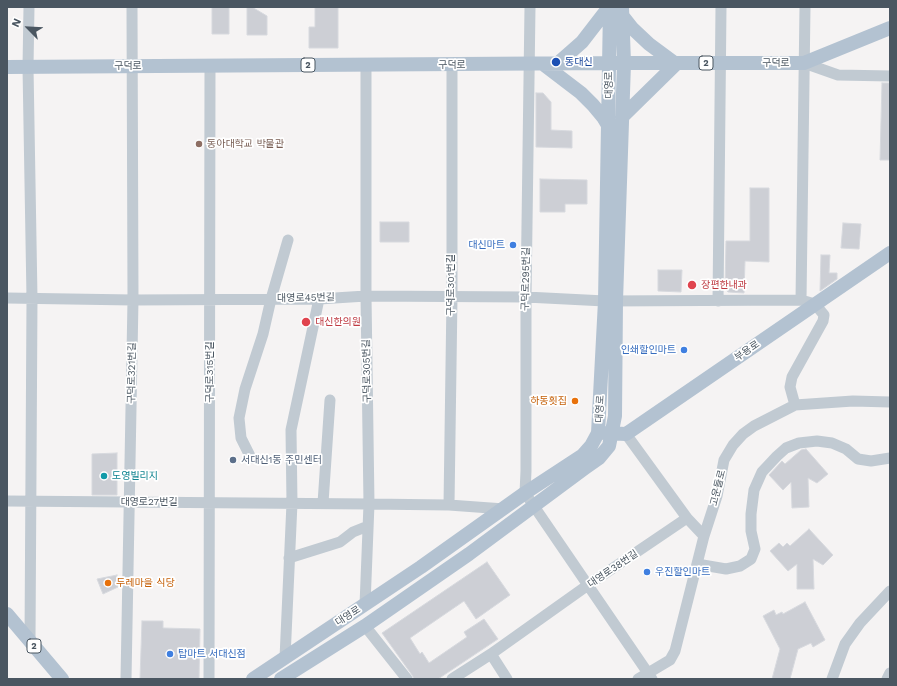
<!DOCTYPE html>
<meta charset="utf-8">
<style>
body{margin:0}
#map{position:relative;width:897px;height:686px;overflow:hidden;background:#f5f3f3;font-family:"Work Sans",sans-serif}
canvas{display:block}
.frame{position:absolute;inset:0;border:8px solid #4a5661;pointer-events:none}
.north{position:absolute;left:8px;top:8px;width:40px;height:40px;-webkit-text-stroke:3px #fff;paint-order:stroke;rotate:294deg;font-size:11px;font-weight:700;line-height:16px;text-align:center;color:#4a5661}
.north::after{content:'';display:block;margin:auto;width:14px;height:18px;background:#4a5661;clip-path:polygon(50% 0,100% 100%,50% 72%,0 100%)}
</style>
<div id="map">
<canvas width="897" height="686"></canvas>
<div class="frame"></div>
<div class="north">N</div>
</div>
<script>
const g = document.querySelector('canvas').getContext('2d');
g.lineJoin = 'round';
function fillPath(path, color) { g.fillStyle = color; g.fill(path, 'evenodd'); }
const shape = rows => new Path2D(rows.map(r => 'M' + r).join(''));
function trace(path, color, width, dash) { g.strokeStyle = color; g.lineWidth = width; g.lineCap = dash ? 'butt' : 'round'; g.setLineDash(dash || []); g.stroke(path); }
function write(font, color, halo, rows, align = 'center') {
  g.font = font + ' "Work Sans","Noto Sans KR",sans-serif'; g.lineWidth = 3.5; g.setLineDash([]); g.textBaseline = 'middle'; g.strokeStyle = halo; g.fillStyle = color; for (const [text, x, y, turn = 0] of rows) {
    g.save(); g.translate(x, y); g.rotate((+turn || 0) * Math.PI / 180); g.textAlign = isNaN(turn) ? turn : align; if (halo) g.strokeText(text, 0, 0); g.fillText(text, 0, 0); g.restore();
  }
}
const building = shape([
 [212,7,229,7,229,34,212,34,212,7],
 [247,7,252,7,267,16,267,35,247,35,247,7],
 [315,7,338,7,338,48,309,48,309,27,315,27,315,7],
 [882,83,890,83,890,160,880,160,882,83],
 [536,93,543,93,551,102,551,130,572,131,572,148,536,147,536,93],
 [540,179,587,180,587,204,565,204,565,212,540,212,540,179],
 [750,188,769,188,769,262,745,261,744,293,728,292,725,289,726,241,750,241,750,188],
 [380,222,409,222,409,242,380,242,380,222],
 [843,223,861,224,859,249,841,248,843,223],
 [821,255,830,255,829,273,837,273,837,279,820,291,821,255],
 [658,270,682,270,681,292,658,291,658,270],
 [806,449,828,474,817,483,808,478,809,507,792,508,791,482,783,490,769,475,782,461,785,464,801,450,806,449],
 [117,453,117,495,92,495,92,454,117,453],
 [809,529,833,555,823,565,813,559,814,589,797,589,797,564,788,571,770,551,779,543,783,547,787,543,790,546,809,529],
 [487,562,510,595,476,619,464,601,410,638,420,654,422,652,429,663,467,637,464,632,484,619,498,639,438,679,414,679,412,675,382,633,487,562],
 [117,575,118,587,103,594,97,579,117,575],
 [805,602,825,640,813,647,811,643,798,649,790,679,772,679,780,649,763,616,774,610,776,615,782,612,783,614,805,602],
 [142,621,163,621,163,628,200,629,199,679,140,679,142,621]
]);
fillPath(building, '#cdcfd5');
trace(building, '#d7d9de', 1);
trace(shape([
 [29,7,28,67,32,298,30,641],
 [530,7,526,297,526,471,525,493,652,679],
 [804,63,838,75,890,76],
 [7,298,133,300,319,299,366,296,526,297,605,301,801,300,815,304,824,315,823,321,792,377,790,387,795,405],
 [801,300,805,7],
 [718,301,721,7],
 [626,434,687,518,704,536],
 [251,458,241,438,239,418,245,389,263,334,271,299,288,240],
 [7,501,369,504,449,505,504,509],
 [323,503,330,400],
 [449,505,452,297,452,65],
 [289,558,340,542,353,532,368,526],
 [697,564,726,569,740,566,751,559,755,549,751,531,751,514,754,490,762,472,777,456,786,448,799,443,817,441,832,443,846,449,858,459,871,461,890,458],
 [365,605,369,504,366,296,366,65],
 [365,626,407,679],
 [491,654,507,679],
 [285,658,292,503,291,430,319,299],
 [126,679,133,300,132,7],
 [209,679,210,66],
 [452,679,491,654,588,585,687,518],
 [638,679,670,660,675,651,704,536,717,496,724,460,733,445,743,434,754,426,795,405,853,401,890,402],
 [832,679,845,644,860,623,890,591],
 [887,679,890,673]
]), '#c1cad2', 11);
trace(shape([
 [621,14,632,28,649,44,676,64,622,117],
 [543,64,581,93,593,105,603,117,609,127],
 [557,64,582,42,609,7],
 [7,67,609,63,804,63,890,28],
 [604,433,626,434,890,253],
 [7,614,62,679],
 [253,679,421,567,525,493,583,455,591,446,598,433,605,301,610,7],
 [281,679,365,626,469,554,585,468,599,458,609,446,615,416,616,301,624,63,622,7]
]), '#b3c2d1', 14);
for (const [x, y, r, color] of [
 [556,62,5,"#1a4fb4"],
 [199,144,4,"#8d6e63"],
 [513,245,4,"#3f7fe0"],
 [692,285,5,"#e0444e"],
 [306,322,5,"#e0444e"],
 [684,350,4,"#3f7fe0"],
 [575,401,4,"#e8710a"],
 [233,460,4,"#5c6f8a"],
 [104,476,4,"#0f9aa8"],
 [647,572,4,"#3f7fe0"],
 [108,583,4,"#e8710a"],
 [170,654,4,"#3f7fe0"]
]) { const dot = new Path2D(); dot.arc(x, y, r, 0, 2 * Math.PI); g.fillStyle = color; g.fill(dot); trace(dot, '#fff', 1.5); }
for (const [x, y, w] of [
 [706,63,14],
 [308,65,14],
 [34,646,14]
]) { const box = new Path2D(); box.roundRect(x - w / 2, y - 7, w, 14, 3); g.fillStyle = '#fff'; g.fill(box); trace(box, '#4a5661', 1); }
write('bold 9px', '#4a5661', null, [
 ["2",706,63],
 ["2",308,65],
 ["2",34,646]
]);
write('10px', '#164399', '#fff', [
 ["동대신",565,62]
], 'left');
write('10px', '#4a5661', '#fff', [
 ["구덕로",776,63],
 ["구덕로",452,65],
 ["구덕로",128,66],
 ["대영로",609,85,-90],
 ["구덕로295번길",526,279,-89],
 ["구덕로301번길",451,285,-90],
 ["대영로45번길",306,298,-1],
 ["부용로",747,351,-34],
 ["구덕로305번길",367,371,-91],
 ["구덕로315번길",210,372,-90],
 ["구덕로321번길",132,373,-89],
 ["대영로",600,409,-87],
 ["고운들로",718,488,-76],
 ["대영로27번길",149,502],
 ["대영로38번길",613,569,-34],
 ["대영로",348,616,-33]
]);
write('10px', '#785e54', '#fff', [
 ["동아대학교 박물관",207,144]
], 'left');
write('10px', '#366cbe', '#fff', [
 ["대신마트",505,245],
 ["인쇄할인마트",676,350],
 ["우진할인마트",655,572,"left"],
 ["탑마트 서대신점",178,654,"left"]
], 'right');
write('10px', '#be3a42', '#fff', [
 ["장편한내과",701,285],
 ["대신한의원",315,322]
], 'left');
write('10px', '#c56008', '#fff', [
 ["하동횟집",567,401],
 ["두레마을 식당",116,583,"left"]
], 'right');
write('10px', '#4e5e75', '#fff', [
 ["서대신1동 주민센터",241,460]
], 'left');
write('10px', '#0d838f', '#fff', [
 ["도영빌리지",112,476]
], 'left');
</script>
